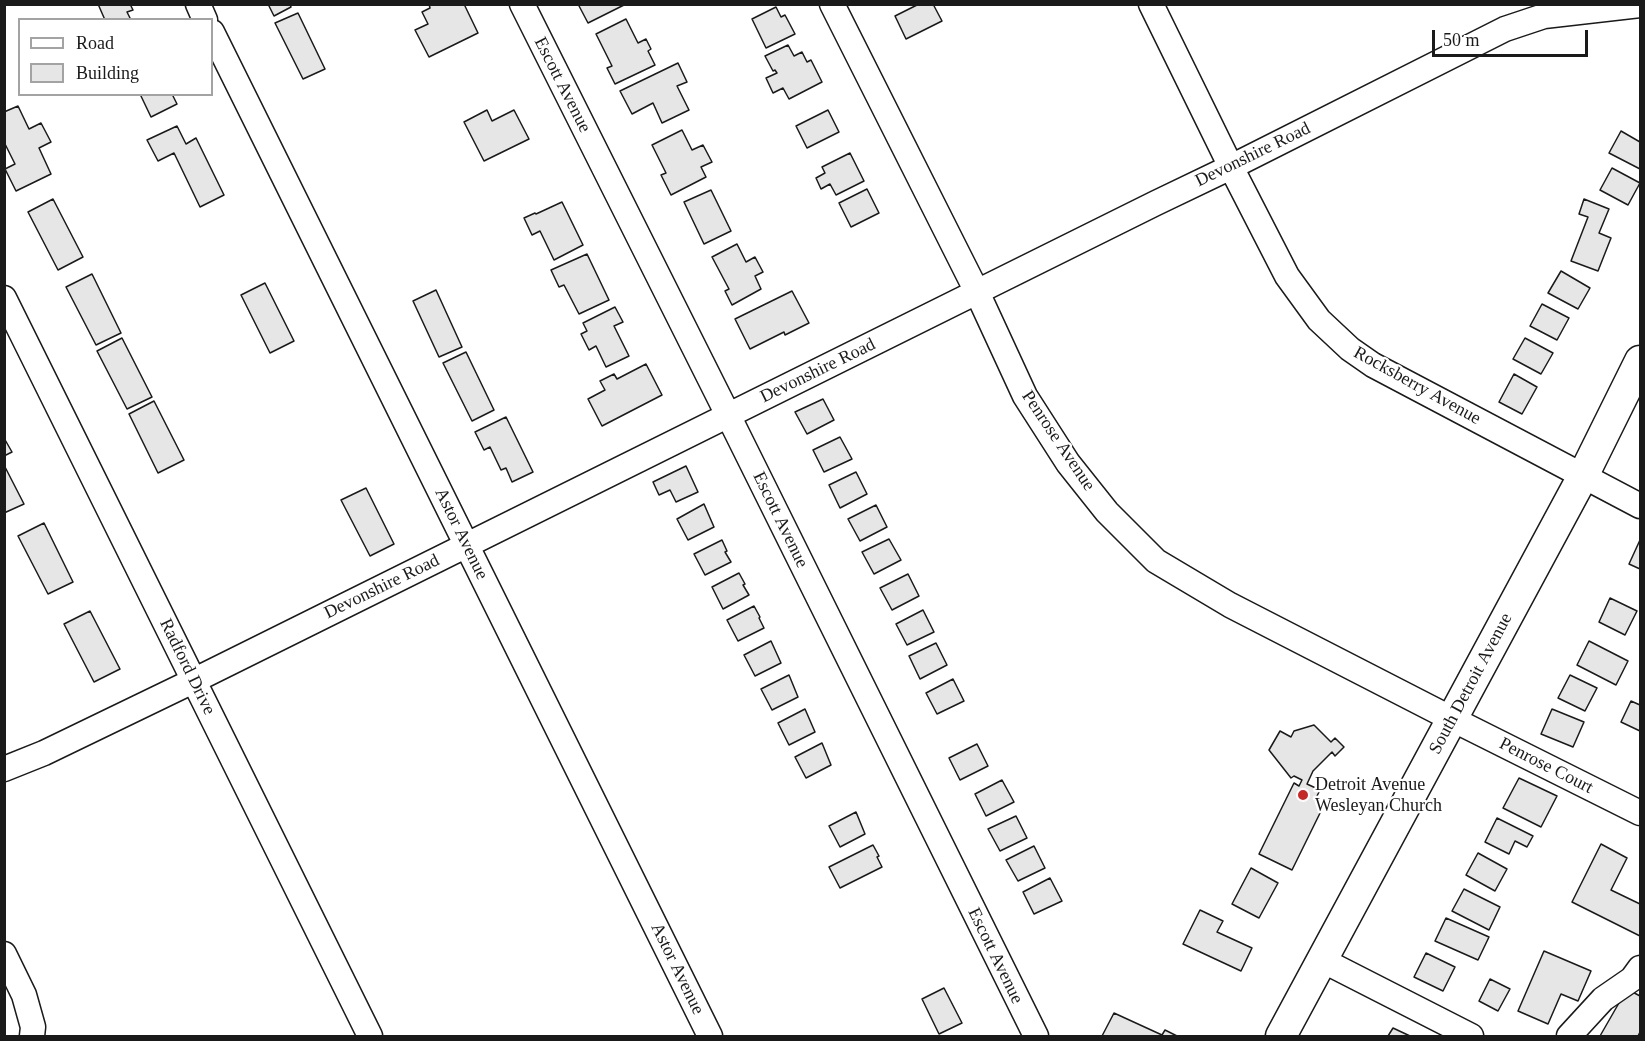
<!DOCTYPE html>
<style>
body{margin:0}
#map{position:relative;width:1645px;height:1041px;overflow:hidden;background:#fff;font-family:"Times New Roman",serif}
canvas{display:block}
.frame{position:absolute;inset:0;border:6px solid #1a1a1a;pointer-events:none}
.legend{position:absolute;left:18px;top:18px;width:195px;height:78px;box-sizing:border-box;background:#fff;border:2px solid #a3a3a3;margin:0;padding:8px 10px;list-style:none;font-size:18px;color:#1a1a1a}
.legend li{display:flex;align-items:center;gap:12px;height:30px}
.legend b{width:30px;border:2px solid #a3a3a3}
.scale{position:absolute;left:1432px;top:30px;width:156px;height:27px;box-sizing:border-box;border:3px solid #1a1a1a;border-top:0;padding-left:8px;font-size:18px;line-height:21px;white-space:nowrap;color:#1a1a1a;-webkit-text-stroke:4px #fff;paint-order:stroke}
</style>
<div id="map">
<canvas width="1645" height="1041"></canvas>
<div class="frame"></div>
<ul class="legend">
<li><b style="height:8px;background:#fff"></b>Road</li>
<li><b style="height:16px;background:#e6e6e6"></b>Building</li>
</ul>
<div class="scale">50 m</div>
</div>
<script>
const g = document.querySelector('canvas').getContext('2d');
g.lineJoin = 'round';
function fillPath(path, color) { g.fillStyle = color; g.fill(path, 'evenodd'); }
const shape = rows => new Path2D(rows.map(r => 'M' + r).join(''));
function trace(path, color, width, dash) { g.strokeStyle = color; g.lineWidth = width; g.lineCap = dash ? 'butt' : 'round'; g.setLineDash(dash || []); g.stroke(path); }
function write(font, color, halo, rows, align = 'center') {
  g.font = font + ' "Times New Roman",serif'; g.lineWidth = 4.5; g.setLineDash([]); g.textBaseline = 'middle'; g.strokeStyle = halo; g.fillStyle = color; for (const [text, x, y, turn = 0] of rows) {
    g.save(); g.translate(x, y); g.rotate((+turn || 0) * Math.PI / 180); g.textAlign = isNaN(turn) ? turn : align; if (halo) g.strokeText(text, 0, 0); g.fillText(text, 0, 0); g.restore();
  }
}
const building = shape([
 [98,4,130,4,133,10,127,12,131,20,105,20,98,4],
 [268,4,290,4,291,7,274,16,268,4],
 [464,4,478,33,429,57,415,30,428,24,422,12,430,8,429,4,464,4],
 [578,4,626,4,588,23,578,4],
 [919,4,933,4,942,21,906,39,895,16,919,4],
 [776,7,781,17,785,15,795,34,766,48,752,19,776,7],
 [298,13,325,69,303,79,275,23,298,13],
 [626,19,638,43,646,39,651,49,648,51,655,65,615,84,607,68,612,66,596,34,626,19],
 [788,45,794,56,802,52,807,62,811,60,822,82,789,99,783,88,773,93,766,78,777,73,775,70,773,71,765,56,788,45],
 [678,63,687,82,677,86,689,110,662,123,653,103,632,114,620,91,678,63],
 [140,94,172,94,177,104,151,117,140,94],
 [18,106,29,129,41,123,51,142,39,148,51,174,16,191,5,169,15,164,4,142,4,112,18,106],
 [487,110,492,121,514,110,529,139,484,161,464,122,487,110],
 [828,110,839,132,807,148,796,126,828,110],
 [177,126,186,144,196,138,224,195,200,207,174,153,158,161,147,140,177,126],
 [682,130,692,150,703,145,712,162,701,167,706,177,671,195,661,175,666,173,652,145,682,130],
 [1621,131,1640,142,1640,169,1609,153,1621,131],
 [850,153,864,181,836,195,830,184,821,189,816,178,825,173,822,167,850,153],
 [1612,168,1640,183,1628,205,1600,190,1612,168],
 [867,189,879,213,851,227,839,203,867,189],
 [711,190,731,231,704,244,684,202,711,190],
 [53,199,83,257,58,270,28,212,53,199],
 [1584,199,1609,209,1599,233,1611,238,1598,271,1571,261,1588,217,1579,214,1584,199],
 [562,202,583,245,554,260,540,231,532,235,524,218,535,213,536,214,562,202],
 [737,244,746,262,755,257,763,272,755,276,761,289,732,305,725,291,729,289,712,257,737,244],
 [587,254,609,300,579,314,564,285,559,287,551,270,587,254],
 [1561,271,1590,288,1578,309,1548,293,1561,271],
 [92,274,121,333,96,345,66,287,92,274],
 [265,283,294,341,270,353,241,295,265,283],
 [436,290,462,347,439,357,413,301,436,290],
 [792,291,809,323,785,335,784,332,750,349,735,319,792,291],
 [1542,304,1569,318,1557,340,1530,326,1542,304],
 [615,307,623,322,614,326,629,356,606,367,596,346,589,350,581,334,587,331,583,323,615,307],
 [122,338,152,397,127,409,97,351,122,338],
 [1525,338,1553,353,1541,374,1513,359,1525,338],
 [466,352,494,410,472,421,443,363,466,352],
 [646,364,662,395,602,426,588,399,605,390,600,381,614,374,617,379,646,364],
 [1514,374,1537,387,1522,414,1499,402,1514,374],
 [823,399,834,420,807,434,795,412,823,399],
 [154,401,184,460,158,473,129,414,154,401],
 [506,417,533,472,512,482,506,468,501,470,490,447,484,450,475,432,506,417],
 [840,437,852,459,824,472,813,450,840,437],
 [4,438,12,452,4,456,4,438],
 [4,465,24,504,4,513,4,465],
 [686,466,698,492,676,502,670,490,659,495,653,482,686,466],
 [856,472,867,494,840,508,829,485,856,472],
 [366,488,394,544,370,556,341,500,366,488],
 [704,504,714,527,688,540,677,519,704,504],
 [876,505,887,527,860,541,848,519,876,505],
 [44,523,73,582,48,594,18,536,44,523],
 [889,539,901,560,874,574,862,552,889,539],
 [722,540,727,551,725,552,731,562,705,575,694,554,722,540],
 [1640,540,1640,569,1629,564,1640,540],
 [739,573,745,584,743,585,749,595,723,609,712,587,739,573],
 [908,574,919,596,892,610,880,588,908,574],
 [1610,598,1637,611,1625,635,1599,622,1610,598],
 [754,606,760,617,759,618,764,628,738,641,727,620,754,606],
 [923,610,934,632,907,645,896,624,923,610],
 [90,611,120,669,94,682,64,624,90,611],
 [771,641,781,663,755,676,744,655,771,641],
 [1589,641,1628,661,1616,685,1577,665,1589,641],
 [936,643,947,665,920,679,909,656,936,643],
 [789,675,798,697,772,710,761,689,789,675],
 [1570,675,1597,688,1585,711,1558,698,1570,675],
 [953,679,964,701,937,714,926,693,953,679],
 [1631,701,1640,705,1640,731,1621,722,1631,701],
 [805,709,815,732,789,745,778,723,805,709],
 [1552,709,1584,722,1573,747,1541,734,1552,709],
 [1314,725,1331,742,1335,738,1344,747,1335,756,1332,752,1313,771,1307,784,1320,790,1315,800,1324,805,1292,870,1259,854,1294,783,1299,786,1302,780,1294,776,1291,778,1269,750,1280,731,1291,737,1294,731,1314,725],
 [822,743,831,765,806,778,795,757,822,743],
 [977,744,988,766,960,780,949,758,977,744],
 [1519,778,1557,796,1541,827,1503,808,1519,778],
 [1002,780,1014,802,986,816,975,794,1002,780],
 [856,812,865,834,840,847,829,826,856,812],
 [1016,816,1027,838,1000,851,988,829,1016,816],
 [1497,818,1533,836,1527,847,1515,841,1509,854,1485,842,1497,818],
 [1601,844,1627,858,1611,890,1640,904,1640,936,1572,902,1601,844],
 [873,845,879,856,877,857,882,867,840,888,829,867,873,845],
 [1034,846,1045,868,1018,881,1006,860,1034,846],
 [1478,853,1507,869,1495,891,1466,875,1478,853],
 [1251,868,1278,883,1259,918,1232,904,1251,868],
 [1050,878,1062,901,1034,914,1023,892,1050,878],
 [1464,889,1500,907,1489,930,1452,911,1464,889],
 [1200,910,1223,921,1217,932,1252,948,1241,971,1183,944,1200,910],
 [1446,918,1489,937,1478,960,1435,941,1446,918],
 [1544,951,1591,971,1578,1001,1561,994,1548,1024,1518,1011,1544,951],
 [1426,953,1455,967,1443,991,1414,977,1426,953],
 [1490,979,1510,989,1498,1011,1479,1001,1490,979],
 [944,988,962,1023,939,1034,922,999,944,988],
 [1627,989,1640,996,1640,1032,1638,1036,1600,1036,1627,989],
 [1114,1013,1162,1035,1165,1030,1177,1036,1102,1036,1114,1013],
 [1393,1028,1410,1036,1388,1036,1393,1028]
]);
fillPath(building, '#e6e6e6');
trace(building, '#1a1a1a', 1.5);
const minor = shape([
 [198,4,205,20],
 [522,4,728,415,1036,1036],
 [832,4,977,292,1025,396,1068,463,1107,512,1156,561,1230,605,1452,719,1640,813],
 [1151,4,1231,167,1287,276,1319,320,1350,349,1373,365,1640,506],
 [212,32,710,1036],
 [4,298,370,1036],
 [4,769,44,753,193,681,1156,203,1231,167,1505,29,1544,16,1640,5],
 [4,954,24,995,33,1027,32,1036],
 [1322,960,1471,1036],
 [1569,1036,1603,999,1632,979,1640,968]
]);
const major = shape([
 [1281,1036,1583,476,1640,361]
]);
trace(minor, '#1a1a1a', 27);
trace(major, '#1a1a1a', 33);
trace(minor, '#fff', 24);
trace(major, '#fff', 30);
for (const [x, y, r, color] of [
 [1303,795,6,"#c62828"]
]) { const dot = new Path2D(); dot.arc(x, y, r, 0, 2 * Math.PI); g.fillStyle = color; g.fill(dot); trace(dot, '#fff', 2); }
write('18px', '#1a1a1a', '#fff', [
 ["Escott Avenue",562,85,63],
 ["Devonshire Road",1253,155,-26],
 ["Devonshire Road",818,371,-26],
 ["Rocksberry Avenue",1417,386,29],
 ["Penrose Avenue",1058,441,56],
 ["Escott Avenue",780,520,64],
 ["Astor Avenue",461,534,64],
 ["Devonshire Road",382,587,-26],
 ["Radford Drive",187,667,64],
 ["South Detroit Avenue",1471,684,-62],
 ["Penrose Court",1546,766,27],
 ["Escott Avenue",995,956,64],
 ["Astor Avenue",677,969,64]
]);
write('18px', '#1a1a1a', '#fff', [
 ["Detroit Avenue",1315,785],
 ["Wesleyan Church",1315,806]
], 'left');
</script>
